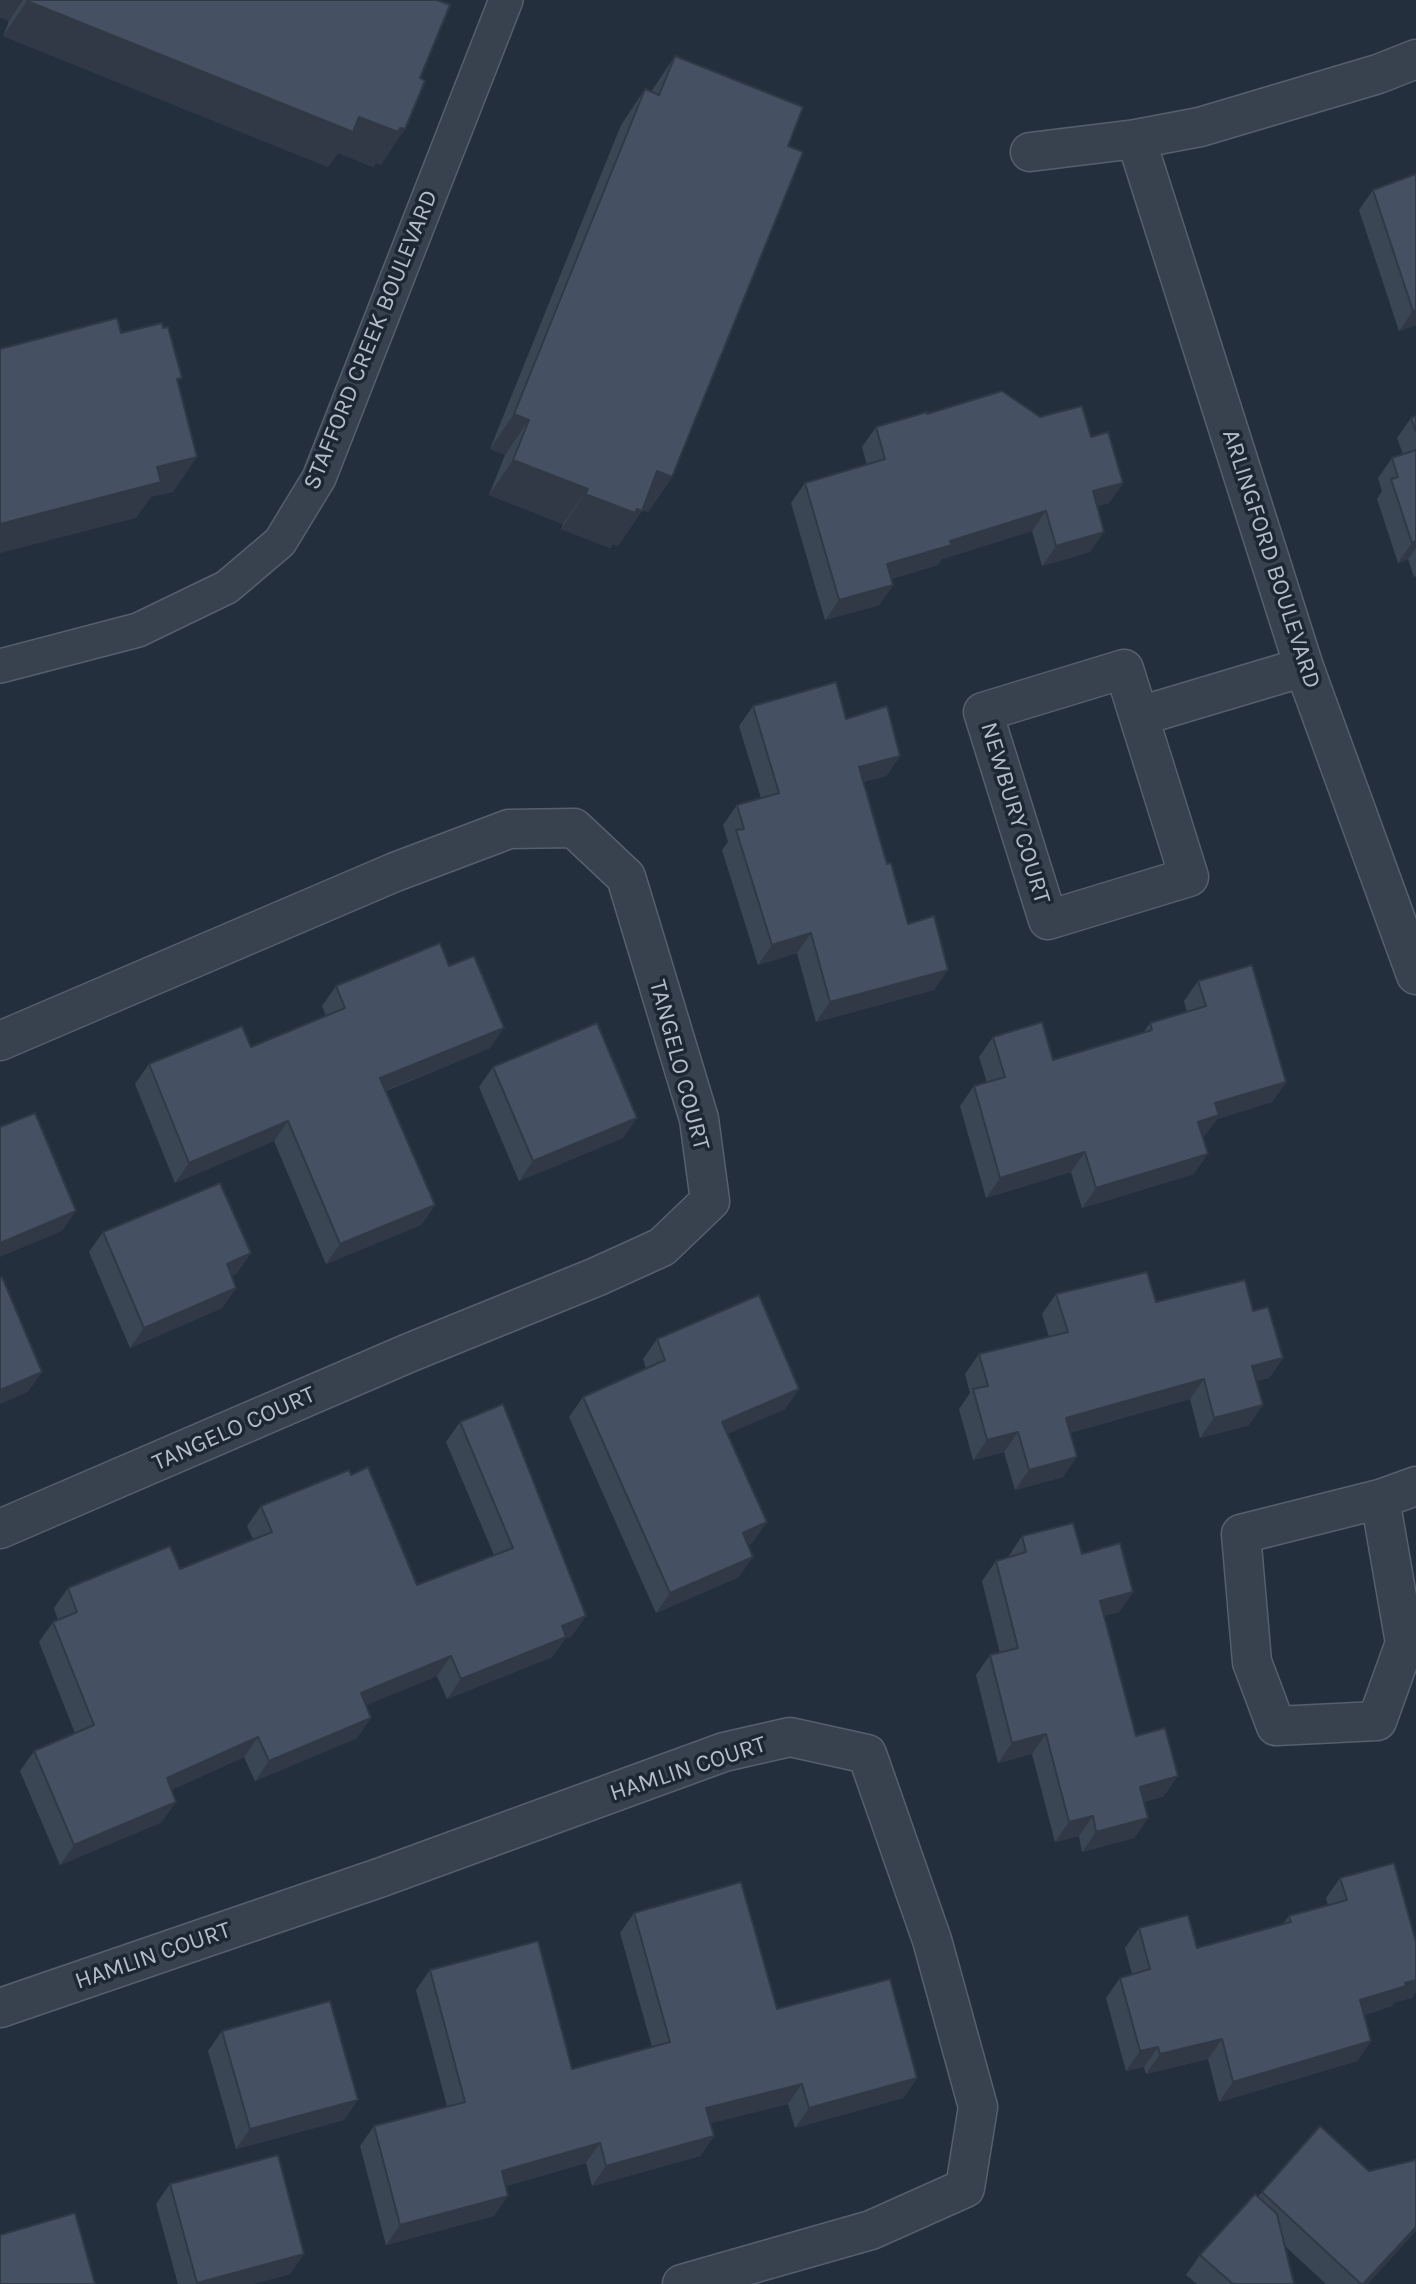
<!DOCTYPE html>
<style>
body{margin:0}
canvas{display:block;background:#242f3e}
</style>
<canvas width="1416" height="2284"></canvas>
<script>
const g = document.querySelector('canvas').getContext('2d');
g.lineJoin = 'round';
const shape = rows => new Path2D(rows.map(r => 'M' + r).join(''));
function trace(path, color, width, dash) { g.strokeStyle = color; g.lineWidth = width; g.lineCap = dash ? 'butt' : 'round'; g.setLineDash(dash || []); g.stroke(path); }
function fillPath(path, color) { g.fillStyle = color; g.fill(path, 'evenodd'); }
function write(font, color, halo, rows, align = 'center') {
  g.font = font + ' Karla,sans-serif'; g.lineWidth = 7; g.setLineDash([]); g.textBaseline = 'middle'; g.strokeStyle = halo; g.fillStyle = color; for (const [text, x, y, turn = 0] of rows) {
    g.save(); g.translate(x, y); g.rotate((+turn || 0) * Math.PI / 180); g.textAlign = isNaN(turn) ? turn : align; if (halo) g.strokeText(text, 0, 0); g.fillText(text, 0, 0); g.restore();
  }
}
const service = shape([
 [0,666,138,630,227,587,280,542,319,478,506,0]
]);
const minor = shape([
 [1136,139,1304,667,1416,975],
 [1030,152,1136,139,1200,127,1378,74,1416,59],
 [1124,669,1189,877,1048,920,983,712,1124,669],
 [1140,716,1304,667],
 [0,1041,395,872,509,829,574,828,626,877,699,1119,710,1201,662,1247,596,1277,411,1352,0,1529],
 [1380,1499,1405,1643,1377,1721,1276,1726,1252,1662,1241,1534,1380,1499],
 [1380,1499,1416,1486],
 [0,2008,379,1878,724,1752,790,1737,867,1754,932,1940,978,2107,965,2188,871,2230,682,2284]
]);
trace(service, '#565f6c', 36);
trace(minor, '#565f6c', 41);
trace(service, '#38414e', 33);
trace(minor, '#38414e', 38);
fillPath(shape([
 [0,0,437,0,381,165,376,163,373,167,338,153,328,167,3,36,9,21,0,17],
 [675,56,788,146,672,477,648,512,642,510,618,546,613,544,610,548,561,529,563,524,489,495,505,455,490,449,621,125,645,89,651,92],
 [1416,174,1416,325,1399,331,1359,210,1373,190],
 [927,414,1040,417,1091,437,1123,483,1109,503,1097,506,1090,552,1042,566,1032,531,942,559,938,565,891,579,893,585,879,605,825,620,791,503,805,483,867,465,862,447,876,427],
 [1416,416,1416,576,1414,577,1408,559,1398,563,1377,499,1382,491,1378,478,1392,458,1403,454,1397,438,1411,418],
 [753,706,846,719,900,756,886,776,863,782,887,864,908,924,934,990,816,1022,797,953,758,965,722,850,728,842,723,825,737,805,761,798,739,726],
 [449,966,490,1048,386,1091,435,1205,421,1225,326,1264,274,1141,175,1183,135,1084,149,1064,251,1047,326,1016,322,1006,336,986],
 [1198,981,1286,1082,1272,1102,1217,1119,1205,1135,1203,1136,1194,1174,1082,1208,1071,1172,986,1198,960,1106,974,1086,987,1083,979,1057,993,1037,1053,1060,1143,1033,1150,1023,1187,1012,1184,1001],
 [493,1067,623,1138,519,1181,479,1087],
 [103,1232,237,1273,232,1276,236,1288,222,1308,130,1348,89,1252],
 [1056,1294,1253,1311,1283,1358,1269,1378,1256,1381,1249,1425,1200,1438,1190,1399,1070,1433,1063,1477,1015,1490,1004,1452,973,1460,959,1409,970,1393,965,1374,979,1354,1049,1337,1042,1314],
 [657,1339,799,1389,785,1409,727,1434,753,1542,748,1545,739,1577,656,1613,569,1417,583,1397,646,1369,643,1359],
 [460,1422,572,1636,565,1639,552,1657,447,1699,437,1676,366,1705,357,1738,255,1781,244,1757,171,1790,162,1822,60,1865,20,1771,34,1751,75,1733,39,1642,53,1622,58,1620,54,1608,68,1588,180,1569,253,1539,247,1526,261,1506,417,1585,494,1555,446,1442],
 [1022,1536,1082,1554,1133,1592,1119,1612,1104,1616,1136,1736,1164,1796,1144,1802,1148,1818,1134,1838,1082,1852,1079,1836,1055,1842,1032,1754,998,1763,976,1675,990,1655,1000,1653,982,1581,996,1561,1008,1557],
 [1340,1878,1412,1998,1394,2002,1392,2006,1364,2015,1371,2041,1357,2061,1219,2102,1208,2059,1146,2074,1144,2067,1126,2071,1106,1998,1120,1978,1132,1974,1125,1948,1139,1928,1197,1948,1283,1924,1289,1916,1328,1905,1326,1898],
 [634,1913,777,2009,917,2078,903,2098,795,2128,788,2104,710,2123,714,2136,700,2156,592,2186,586,2163,506,2186,494,2216,386,2245,360,2146,374,2126,447,2106,416,1990,430,1970,572,2069,652,2047,620,1933],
 [222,2031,344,2120,236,2149,208,2051],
 [170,2184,290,2274,253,2284,178,2284,156,2204],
 [1262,2192,1368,2284,1326,2284,1285,2246,1294,2284,1197,2284,1186,2275,1200,2255,1258,2197]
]), '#3b4654');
fillPath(shape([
 [0,0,23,0,9,21,0,17],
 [27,1,359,117,405,129,381,165,376,163,373,167,338,153,328,167,3,36],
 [1416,310,1416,325,1399,331,1413,311],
 [514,414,529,420,505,455,490,449],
 [197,457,173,492,151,497,136,518,0,553,0,524,157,467],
 [513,460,588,489,563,524,489,495],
 [657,471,672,477,648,512,633,506],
 [1123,483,1109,503,1079,511,1093,491],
 [585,494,642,511,618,546,613,544,610,548,561,529],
 [1046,511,1032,531,942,559,938,565,873,584,887,564,950,541],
 [1104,532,1090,552,1042,566,1056,546],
 [1416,541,1416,548,1408,559,1398,563,1412,543],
 [893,585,879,605,825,620,839,600],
 [900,756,886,776,845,787,859,767],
 [811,933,797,953,758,965,772,945],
 [948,970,934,990,816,1022,830,1002],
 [504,1028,490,1048,366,1098,380,1078],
 [1286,1082,1272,1102,1217,1119,1205,1135,1184,1142,1198,1122,1215,1103],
 [637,1118,623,1138,519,1181,533,1161],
 [288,1121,274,1141,175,1183,189,1163],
 [1085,1152,1071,1172,986,1198,1000,1178],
 [1208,1154,1194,1174,1082,1208,1096,1188],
 [435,1205,421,1225,326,1264,340,1244],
 [76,1211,62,1231,0,1257,0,1243],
 [251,1253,237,1273,213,1284,227,1264],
 [236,1288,222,1308,130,1348,144,1328],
 [1283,1358,1269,1378,1238,1386,1252,1366],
 [42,1372,28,1392,0,1404,0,1390],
 [1204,1379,1190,1399,1052,1438,1066,1418],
 [799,1389,785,1409,708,1442,722,1422],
 [1263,1405,1249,1425,1200,1438,1214,1418],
 [1018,1432,1004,1452,973,1460,987,1440],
 [1077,1457,1063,1477,1015,1490,1029,1470],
 [767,1522,753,1542,729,1553,743,1533],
 [753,1557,739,1577,656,1613,670,1593],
 [1133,1592,1119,1612,1086,1621,1100,1601],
 [586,1616,572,1636,565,1639,552,1657,447,1699,461,1679,562,1626],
 [451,1656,437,1676,347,1713,361,1693],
 [371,1718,357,1738,255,1781,269,1761],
 [1046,1734,1032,1754,998,1763,1012,1743],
 [258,1737,244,1757,153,1798,167,1778],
 [1178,1776,1164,1796,1126,1807,1140,1787],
 [176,1802,162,1822,60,1865,74,1845],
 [1093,1816,1079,1836,1055,1842,1069,1822],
 [1148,1818,1134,1838,1082,1852,1096,1832],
 [1416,1980,1416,1992,1412,1998,1394,2002,1392,2006,1346,2020,1360,2000,1405,1983],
 [1222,2039,1208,2059,1146,2074,1160,2054],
 [1371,2041,1357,2061,1219,2102,1233,2082],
 [1158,2047,1144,2067,1126,2071,1140,2051],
 [917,2078,903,2098,795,2128,809,2108],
 [802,2084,788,2104,692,2128,706,2108],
 [358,2100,344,2120,236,2149,250,2129],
 [714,2136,700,2156,592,2186,606,2166],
 [600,2143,586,2163,488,2191,502,2171],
 [508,2196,494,2216,386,2245,400,2225],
 [1416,2227,1416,2231,1368,2284,1363,2284],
 [304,2254,290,2274,253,2284,197,2284]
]), '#303945');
const building = shape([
 [28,0,437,0,450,5,420,78,425,81,405,129,400,128,398,132,359,117,353,132,27,1,28,0],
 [675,56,803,107,788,146,803,152,672,477,657,471,642,511,637,509,635,513,585,494,588,489,513,460,529,420,514,414,645,89,659,95,675,56],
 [1416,174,1416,310,1413,311,1373,190,1416,174],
 [117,318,121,333,162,323,163,328,168,327,182,378,177,379,197,457,157,467,161,482,0,524,0,349,117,318],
 [1002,391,1040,417,1082,406,1091,437,1108,432,1123,483,1093,491,1104,532,1056,546,1046,511,950,541,952,545,887,564,893,585,839,600,805,483,885,459,876,427,927,412,927,414,1002,391],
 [1416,416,1416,432,1411,418,1416,416],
 [1416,450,1416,541,1412,543,1391,479,1398,477,1392,458,1416,450],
 [836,682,846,719,887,706,900,756,859,767,887,864,891,863,908,924,934,916,948,970,830,1002,811,933,772,945,736,830,744,829,737,805,779,793,753,706,836,682],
 [440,943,449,966,474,956,504,1028,380,1078,435,1205,340,1244,288,1121,189,1163,149,1064,242,1026,251,1047,345,1008,336,986,440,943],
 [1252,965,1286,1082,1215,1103,1219,1115,1198,1122,1208,1154,1096,1188,1085,1152,1000,1178,974,1086,1005,1077,993,1037,1042,1022,1053,1060,1152,1030,1150,1023,1206,1006,1198,981,1252,965],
 [597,1023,637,1118,533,1161,493,1067,597,1023],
 [35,1113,76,1211,0,1243,0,1127,35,1113],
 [220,1183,251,1253,227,1264,236,1288,144,1328,103,1232,220,1183],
 [1147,1272,1156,1302,1245,1280,1253,1311,1268,1307,1283,1358,1252,1366,1263,1405,1214,1418,1204,1379,1066,1418,1077,1457,1029,1470,1018,1432,987,1440,973,1389,988,1386,979,1354,1068,1332,1056,1294,1147,1272],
 [2,1277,42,1372,0,1390,0,1278,2,1277],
 [759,1295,799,1389,722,1422,767,1522,743,1533,753,1557,670,1593,583,1397,665,1360,657,1339,759,1295],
 [503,1404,586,1616,562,1626,566,1637,461,1679,451,1656,361,1693,371,1718,269,1761,258,1737,167,1778,176,1802,74,1845,34,1751,94,1725,53,1622,77,1612,68,1588,170,1546,180,1569,272,1532,261,1506,349,1470,351,1475,368,1467,417,1585,513,1548,460,1422,503,1404],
 [1073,1523,1082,1554,1120,1543,1133,1592,1100,1601,1136,1736,1165,1728,1178,1776,1140,1787,1148,1818,1096,1832,1093,1816,1069,1822,1046,1734,1012,1743,990,1655,1018,1648,996,1561,1026,1552,1022,1536,1073,1523],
 [1394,1863,1416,1942,1416,1980,1405,1983,1406,1986,1360,2000,1371,2041,1233,2082,1222,2039,1160,2054,1158,2047,1140,2051,1120,1978,1150,1969,1139,1928,1188,1915,1197,1948,1291,1922,1289,1916,1347,1900,1340,1878,1394,1863],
 [741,1882,777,2009,890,1979,917,2078,809,2108,802,2084,706,2108,714,2136,606,2166,600,2143,502,2171,508,2196,400,2225,374,2126,465,2102,430,1970,538,1941,572,2069,670,2042,634,1913,741,1882],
 [330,2001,358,2100,250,2129,222,2031,330,2001],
 [1320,2126,1369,2171,1416,2160,1416,2227,1363,2284,1361,2284,1262,2192,1320,2126],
 [278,2155,304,2254,197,2283,170,2184,278,2155],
 [1255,2194,1277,2214,1294,2284,1233,2284,1200,2255,1255,2194],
 [75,2213,95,2284,0,2284,0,2235,75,2213]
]);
fillPath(building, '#455162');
trace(building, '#303945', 2);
write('24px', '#b4bcc9', '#1d2633', [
 ["STAFFORD CREEK BOULEVARD",371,340,-68],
 ["ARLINGFORD BOULEVARD",1271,559,72],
 ["NEWBURY COURT",1015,813,73],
 ["TANGELO COURT",679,1065,75],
 ["TANGELO COURT",234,1429,-24],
 ["HAMLIN COURT",688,1769,-18],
 ["HAMLIN COURT",153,1956,-19]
]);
</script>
